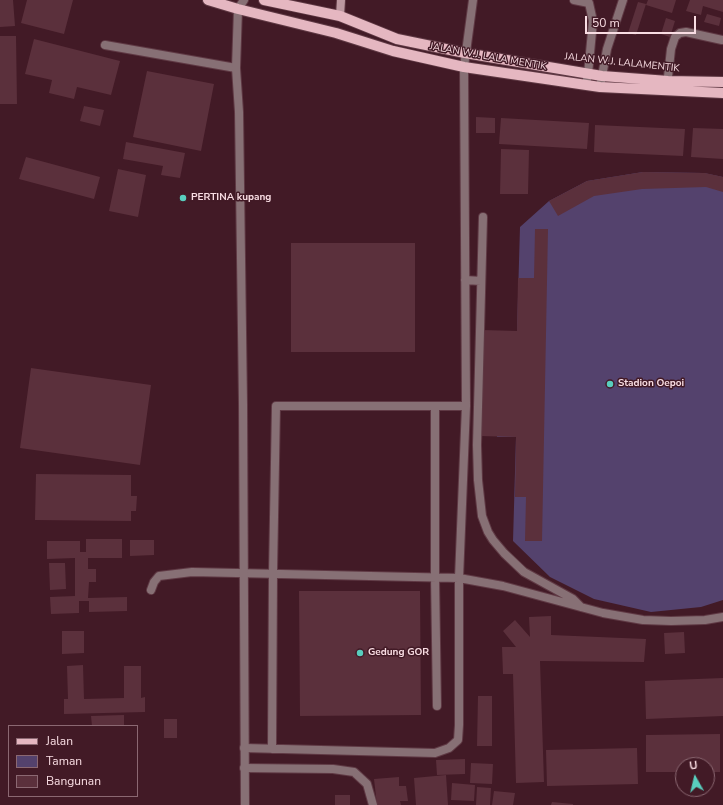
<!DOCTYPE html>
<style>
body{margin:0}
#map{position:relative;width:723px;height:805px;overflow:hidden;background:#421a26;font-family:"Nunito Sans",sans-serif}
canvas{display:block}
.legend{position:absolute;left:8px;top:725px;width:130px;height:72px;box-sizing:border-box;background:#421a26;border:1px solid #8b6872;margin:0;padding:5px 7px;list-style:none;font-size:12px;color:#f9dde3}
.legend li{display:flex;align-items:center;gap:8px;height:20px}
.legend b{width:20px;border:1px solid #8b6872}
.north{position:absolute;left:675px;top:757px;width:40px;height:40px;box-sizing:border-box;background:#421a26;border:1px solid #8b6872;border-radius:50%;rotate:352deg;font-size:11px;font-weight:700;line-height:16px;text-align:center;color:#f9dde3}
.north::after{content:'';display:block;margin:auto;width:14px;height:18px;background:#59cebe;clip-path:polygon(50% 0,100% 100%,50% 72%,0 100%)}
.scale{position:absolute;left:585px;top:16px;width:111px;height:18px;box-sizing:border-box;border:2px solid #f9dde3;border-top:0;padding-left:5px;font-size:12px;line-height:14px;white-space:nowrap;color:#f9dde3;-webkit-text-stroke:3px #421a26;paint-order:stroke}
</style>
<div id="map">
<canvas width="723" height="805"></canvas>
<ul class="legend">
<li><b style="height:5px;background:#e5b7c1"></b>Jalan</li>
<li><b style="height:11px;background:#54426d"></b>Taman</li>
<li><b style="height:11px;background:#5b303c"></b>Bangunan</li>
</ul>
<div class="north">U</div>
<div class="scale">50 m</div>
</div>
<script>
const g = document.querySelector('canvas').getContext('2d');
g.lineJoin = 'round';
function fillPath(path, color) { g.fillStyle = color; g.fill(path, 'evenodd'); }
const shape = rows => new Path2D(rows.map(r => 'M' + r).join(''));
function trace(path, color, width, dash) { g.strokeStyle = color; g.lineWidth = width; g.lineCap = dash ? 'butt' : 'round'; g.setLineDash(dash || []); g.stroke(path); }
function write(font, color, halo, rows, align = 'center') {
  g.font = font + ' "Nunito Sans",sans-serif'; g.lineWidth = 3; g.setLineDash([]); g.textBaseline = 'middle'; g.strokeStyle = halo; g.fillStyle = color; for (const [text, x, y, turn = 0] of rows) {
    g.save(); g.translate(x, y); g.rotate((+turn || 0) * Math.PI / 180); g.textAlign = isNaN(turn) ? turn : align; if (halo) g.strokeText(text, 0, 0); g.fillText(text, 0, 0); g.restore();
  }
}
fillPath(shape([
 [643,172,704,173,723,177,723,600,701,607,651,612,594,599,550,577,513,541,516,437,497,437,498,331,517,331,520,227,549,201,587,181]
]), '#54426d');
fillPath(shape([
 [0,0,13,0,15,26,0,27],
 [27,0,73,0,64,34,21,23],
 [648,0,676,0,672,13,646,5],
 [690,0,723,0,723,12,703,6,701,15,686,11],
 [638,2,646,4,636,35,628,33],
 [707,14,721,18,719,26,704,22],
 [666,18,675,21,670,37,661,34],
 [0,36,16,36,17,104,0,104],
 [34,39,120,61,111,95,77,87,74,99,49,93,52,80,25,74],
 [147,71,214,84,201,151,133,137],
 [84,106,104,110,100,126,80,121],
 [476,117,495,118,495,133,476,133],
 [501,118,589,123,587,149,499,144],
 [595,125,685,129,683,156,594,152],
 [693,128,723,129,723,159,691,157],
 [126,142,185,153,180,178,161,175,163,166,123,159],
 [501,149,529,150,528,194,500,194],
 [26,157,100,177,94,199,19,179],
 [118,169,146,175,138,217,109,211],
 [643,172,705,173,723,177,723,192,706,187,642,189,594,196,558,216,549,201,587,181],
 [535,229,548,229,542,541,525,541,526,497,515,497,516,437,480,436,482,330,517,331,518,278,534,278],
 [291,243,415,243,415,352,291,352],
 [31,368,151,385,140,465,20,448],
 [36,474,131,475,131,496,137,496,136,511,131,511,131,521,35,520],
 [86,539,122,539,122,558,88,558,88,569,96,569,96,582,89,582,88,598,127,597,127,611,89,612,89,601,79,601,79,613,51,614,50,597,75,596,75,558,47,559,47,541,80,541,80,552,86,552],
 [130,540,154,540,154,555,130,556],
 [49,563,65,563,66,589,50,590],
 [299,591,420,591,421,715,300,716],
 [551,616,551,635,646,639,644,662,540,661,544,782,516,783,513,674,503,674,502,647,516,647,503,631,515,620,530,637,529,617],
 [62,631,84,631,84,653,62,654],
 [684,632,685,653,665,654,664,633],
 [83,665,84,699,124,698,124,666,141,666,141,698,145,697,145,712,64,714,64,699,68,699,67,666],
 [723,678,723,716,646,719,645,681],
 [478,696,492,696,492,746,477,746],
 [124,715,124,726,92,726,91,716],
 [164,719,177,719,177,738,164,738],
 [720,734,720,772,707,772,707,765,683,765,683,772,646,772,646,735],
 [637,748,638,784,547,786,546,750],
 [465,759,465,774,437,775,436,760],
 [471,763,493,764,492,784,470,783],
 [446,775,448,805,416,805,414,778],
 [399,777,399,786,406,786,408,801,400,801,401,805,377,805,374,779],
 [452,783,475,785,474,801,451,800],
 [477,787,491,788,490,805,476,805],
 [494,791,515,793,513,805,492,805],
 [335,795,350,795,350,805,335,805],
 [552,802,573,804,573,805,551,805]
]), '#5b303c');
const service = shape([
 [574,0,589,3,593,21,588,74,586,85],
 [105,45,236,68],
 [667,86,671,49,675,37,680,33,686,32,722,40],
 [483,217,477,445,478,480,482,516,488,532,493,540,504,553,524,572,573,599,581,607],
 [465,280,481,281],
 [435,406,435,577,437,706],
 [466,406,464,67,473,0],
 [151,590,154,582,159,576,192,572,459,578,459,725,458,740,449,748,435,753,244,748],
 [272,749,273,573,276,406,466,406,459,578,503,586,603,613,643,620,671,621,705,620,723,617]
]);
const minor = shape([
 [600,87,607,49,623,0],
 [244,768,333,769,354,772,367,784,373,805]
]);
const tertiary = shape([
 [244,0,238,9,236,68,239,112,243,404,245,805]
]);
const secondary = shape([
 [340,16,341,0]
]);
const primary = shape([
 [208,0,238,9,336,33,393,51,464,67,600,87,723,93],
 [264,0,340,16,397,39,465,53,602,76,668,81,723,82]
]);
trace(service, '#5f3944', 10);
trace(minor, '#5f3944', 10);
trace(tertiary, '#5f3944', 10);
trace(secondary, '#5f3944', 10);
trace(primary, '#5f3944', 12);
trace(service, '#877075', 8);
trace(minor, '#877075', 8);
trace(tertiary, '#877075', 8);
trace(secondary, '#bc98a0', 8);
trace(primary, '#e5b7c1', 10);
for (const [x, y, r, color] of [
 [183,198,4,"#59cebe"],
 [610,384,4,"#59cebe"],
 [360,653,4,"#59cebe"]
]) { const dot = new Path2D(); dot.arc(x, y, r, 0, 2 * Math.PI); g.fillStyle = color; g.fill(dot); trace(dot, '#421a26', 1.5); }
write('10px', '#f9dde3', '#421a26', [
 ["JALAN W.J. LALA MENTIK",488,57,10],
 ["JALAN W.J. LALAMENTIK",622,63,6]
]);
write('bold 10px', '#f9dde3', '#421a26', [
 ["PERTINA kupang",191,198],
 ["Stadion Oepoi",618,384],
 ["Gedung GOR",368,653]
], 'left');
</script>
